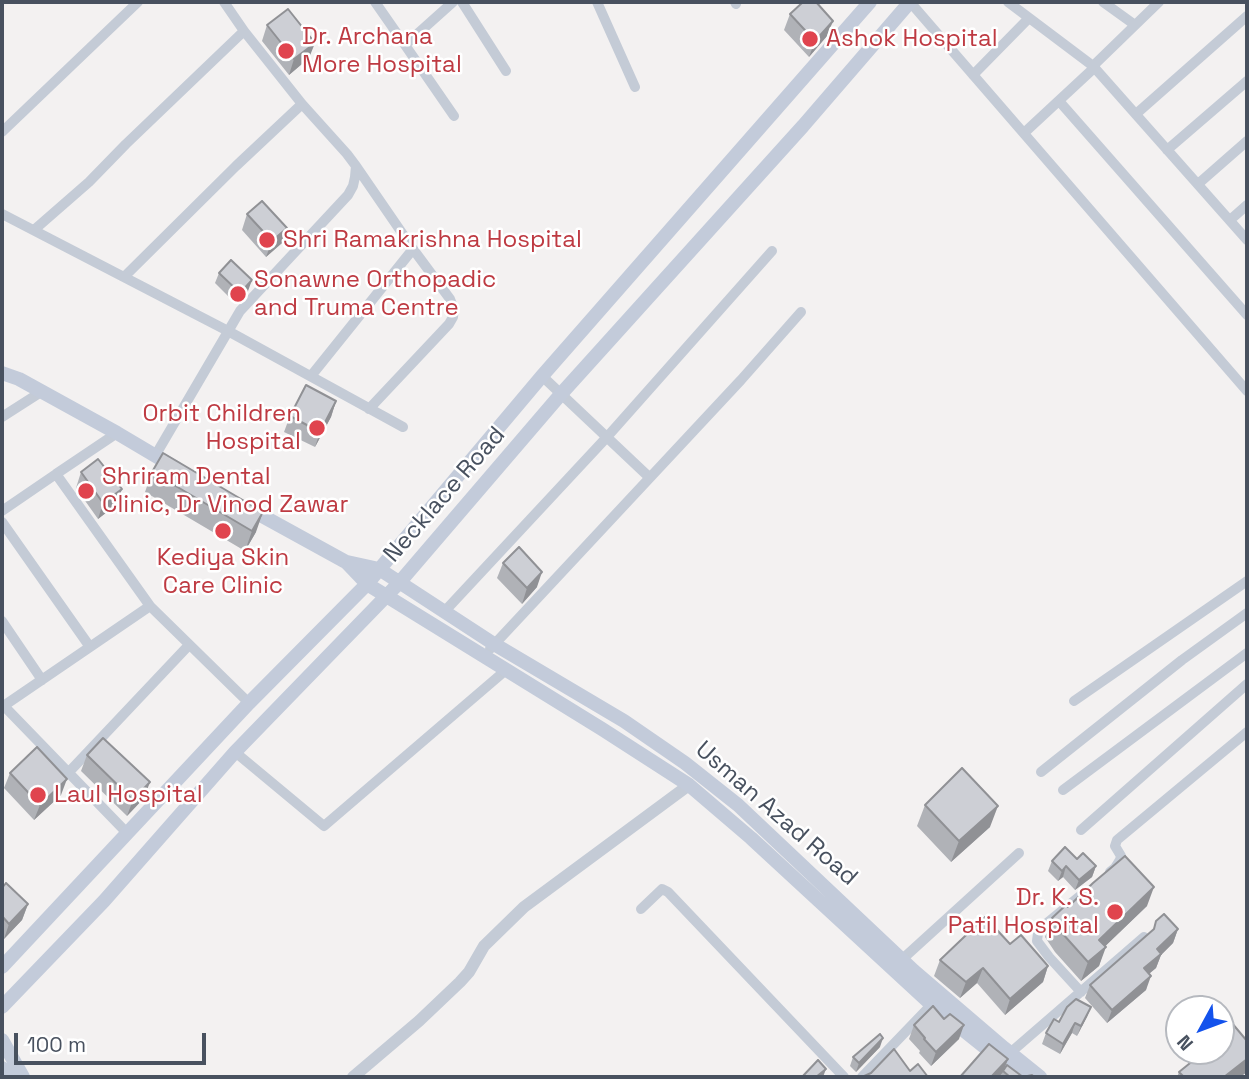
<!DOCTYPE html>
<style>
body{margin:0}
#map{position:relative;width:1249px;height:1079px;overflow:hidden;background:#f3f1f1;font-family:"Space Grotesk",sans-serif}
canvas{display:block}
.frame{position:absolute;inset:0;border:4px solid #48515f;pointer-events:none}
.north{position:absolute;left:1165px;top:995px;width:70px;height:70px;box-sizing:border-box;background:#fff;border:2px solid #b6b9bf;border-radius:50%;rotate:229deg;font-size:19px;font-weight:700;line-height:28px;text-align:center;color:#48515f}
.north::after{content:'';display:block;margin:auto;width:24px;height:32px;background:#1352ec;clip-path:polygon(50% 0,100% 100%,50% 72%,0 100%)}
.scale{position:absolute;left:14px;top:1033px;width:192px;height:32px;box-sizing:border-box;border:4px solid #48515f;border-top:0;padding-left:9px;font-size:21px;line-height:24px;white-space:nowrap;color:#48515f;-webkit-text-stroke:5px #fff;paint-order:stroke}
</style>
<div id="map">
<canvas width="1249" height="1079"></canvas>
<div class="frame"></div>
<div class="north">N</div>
<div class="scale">100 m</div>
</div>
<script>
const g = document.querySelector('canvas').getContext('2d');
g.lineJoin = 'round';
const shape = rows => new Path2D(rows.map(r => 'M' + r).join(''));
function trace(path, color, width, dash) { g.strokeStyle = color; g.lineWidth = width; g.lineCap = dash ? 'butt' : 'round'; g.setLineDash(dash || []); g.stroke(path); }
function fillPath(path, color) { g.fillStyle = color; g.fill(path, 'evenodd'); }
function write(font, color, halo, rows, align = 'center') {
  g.font = font + ' "Space Grotesk",sans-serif'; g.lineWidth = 5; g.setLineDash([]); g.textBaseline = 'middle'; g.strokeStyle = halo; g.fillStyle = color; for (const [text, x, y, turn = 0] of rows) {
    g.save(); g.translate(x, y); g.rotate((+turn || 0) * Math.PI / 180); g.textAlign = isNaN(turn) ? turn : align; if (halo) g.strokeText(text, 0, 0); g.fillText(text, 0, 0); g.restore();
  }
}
trace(shape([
 [375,2,405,45,453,2],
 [462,2,506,71],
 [597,2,635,87],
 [735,2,736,4],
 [910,2,1247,391],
 [1008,2,1093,66,1247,240],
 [1103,2,1135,25],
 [405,45,454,116],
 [1093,66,1159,2],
 [973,75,1029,18],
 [1059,101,1247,315],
 [1136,114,1247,16],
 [2,132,138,2],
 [1024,133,1094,68],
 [1167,150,1247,81],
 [356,166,413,249,450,299,454,309,453,317,449,324,369,409],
 [1198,184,1247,141],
 [2,214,228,331,403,427],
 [1230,220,1247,205],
 [34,230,89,182,126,144,244,31],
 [124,277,236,166,302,104],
 [311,376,413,249],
 [542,376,649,477],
 [2,417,41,392],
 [117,433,56,474,150,606],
 [155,456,240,311,348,195,353,186,355,177,356,166,347,154,302,104,244,31,224,2],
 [2,511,56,474],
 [2,522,90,647],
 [444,612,607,437,772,251],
 [2,621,42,680],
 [490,649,741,380,801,312],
 [1074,701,1247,581],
 [4,706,127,833],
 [2,707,150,606,249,703],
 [235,752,324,826,506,670],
 [69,772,189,645],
 [1041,772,1182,660,1247,613],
 [1063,790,1247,653],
 [1081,830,1247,684],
 [1110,872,1115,868,1120,860,1121,856,1115,846,1117,840,1247,732],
 [641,909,662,889,668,892,844,1077],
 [897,964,1019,853],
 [1081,992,1049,957,1037,941,1038,933,1042,927,1086,891],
 [1010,1053,1144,937],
 [862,1077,937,999]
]), '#c4cbd6', 10);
trace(shape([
 [353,1077,419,1021,460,982,469,972,484,946,524,907,689,785]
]), '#c4cbd6', 12);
trace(shape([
 [2,373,19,379,117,433,176,468],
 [246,507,346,562,367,584,602,729,689,785,751,838,932,1005,1022,1077],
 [347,562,379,569,494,644,624,721,685,763,738,805,914,971,1004,1048,1040,1077],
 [2,967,249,703,367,584,542,376,870,2],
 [2,1007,104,901,235,752,399,583,561,394,803,126,910,2],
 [2,1040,23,1077],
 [2,1068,7,1077]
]), '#c3cbda', 14);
fillPath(shape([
 [790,14,827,36,809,57,784,30],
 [267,25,309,58,289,75,262,41],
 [247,214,282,243,266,257,242,230],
 [219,273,248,291,236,304,215,283],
 [336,401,331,417,315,447,284,432,290,416],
 [81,472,122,489,116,505,98,519,76,488],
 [152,472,256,532,245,551,145,492],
 [503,563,537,587,522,604,497,578],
 [87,755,144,798,127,816,81,771],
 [10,773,61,795,34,820,4,788],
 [925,805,990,827,951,862,917,826],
 [1077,859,1096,866,1092,877,1075,890,1063,877,1058,881,1048,871,1052,861],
 [2,888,28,904,22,920,4,939,2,937],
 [1147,906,1105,946,1099,966,1081,981,1055,952,1045,937,1052,918,1068,907],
 [1156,921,1178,929,1173,943,1161,955,1156,968,1149,974,1146,990,1107,1023,1085,998,1090,985,1153,930],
 [1010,944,1048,966,1043,982,1005,1015,977,983,960,998,934,976,940,960],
 [1091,1007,1077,1036,1072,1033,1060,1054,1042,1044,1046,1033,1059,1022],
 [944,1019,959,1039,931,1066,919,1053,920,1051,909,1039,914,1025],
 [1247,1041,1247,1072,1240,1077,1177,1077,1179,1072,1196,1058,1189,1051,1221,1051],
 [880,1047,856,1072,850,1066,853,1057],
 [1008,1059,1004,1070,1023,1077,1033,1077,1000,1077,1001,1075,999,1077,960,1077]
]), '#b0b2b7');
fillPath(shape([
 [833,21,827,36,809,57,815,41],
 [315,43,309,58,289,75,294,59],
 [287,228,282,243,266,257,272,241],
 [252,280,248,291,236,304,240,293],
 [336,401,331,417,315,447,320,432],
 [122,489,116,505,98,519,103,503],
 [263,512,256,532,245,551,252,531],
 [542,572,537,587,522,604,527,588],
 [67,779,61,795,34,820,40,805],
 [150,782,144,798,127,816,133,800],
 [998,806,990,827,951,862,959,841],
 [1066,866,1063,877,1058,881,1062,871],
 [1096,866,1092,877,1075,890,1079,880],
 [1154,887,1147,906,1093,958,1106,947,1099,966,1081,981,1088,962,1099,940],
 [28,904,22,920,4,939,9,924],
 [1178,929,1173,943,1161,955,1156,968,1139,982,1144,968,1157,949],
 [1048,966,1043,982,1005,1015,1010,999],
 [983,968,977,983,960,998,966,982],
 [1151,976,1146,990,1107,1023,1112,1010],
 [1091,1007,1087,1017,1077,1036,1081,1026],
 [1075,1023,1072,1033,1060,1054,1063,1044],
 [964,1025,959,1039,931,1066,936,1052],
 [883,1038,880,1047,856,1072,859,1063],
 [1008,1059,1003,1072,999,1077,991,1077],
 [1247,1059,1247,1072,1240,1077,1224,1077],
 [826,1069,823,1077,816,1077]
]), '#909195');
const building = shape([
 [803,2,816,2,833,21,815,41,790,14,803,2],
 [288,9,315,43,294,59,267,25,288,9],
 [262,201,287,228,272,241,247,214,262,201],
 [231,260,252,280,240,293,219,273,231,260],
 [306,385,336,401,320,432,290,416,306,385],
 [163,453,263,512,252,531,152,472,163,453],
 [98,459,122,489,103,503,81,472,98,459],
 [519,547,542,572,527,588,503,563,519,547],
 [103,738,150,782,133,800,87,755,103,738],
 [37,747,67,779,40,805,10,773,37,747],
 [962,768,998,806,959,841,925,805,962,768],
 [1065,847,1077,859,1083,853,1096,866,1079,880,1066,866,1062,871,1052,861,1065,847],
 [1125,856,1154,887,1099,940,1106,947,1088,962,1062,933,1052,918,1066,905,1068,907,1093,883,1125,856],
 [6,883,28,904,9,924,2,916,2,888,6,883],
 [1164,914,1178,929,1157,949,1161,954,1144,968,1151,976,1112,1010,1090,985,1154,929,1156,921,1164,914],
 [985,917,1010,944,1021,935,1048,966,1010,999,983,968,966,982,940,960,985,917],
 [1076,999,1091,1007,1081,1026,1075,1023,1063,1044,1046,1033,1054,1019,1059,1022,1067,1007,1076,999],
 [1216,1004,1220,1009,1211,1009,1216,1004],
 [933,1006,944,1019,950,1014,964,1025,936,1052,924,1039,925,1038,914,1025,933,1006],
 [1221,1010,1247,1041,1247,1059,1224,1077,1184,1077,1179,1072,1205,1051,1221,1051,1221,1010],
 [880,1034,883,1038,859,1063,853,1057,880,1034],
 [989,1044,1008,1059,991,1077,960,1077,989,1044],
 [894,1049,910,1071,918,1064,928,1077,862,1077,871,1073,894,1049],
 [818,1060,826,1069,816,1077,802,1077,818,1060],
 [1007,1065,1023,1077,1032,1075,1033,1076,1032,1077,1010,1077,1003,1071,1007,1065]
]);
fillPath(building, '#cdcfd5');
trace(building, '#909195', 2);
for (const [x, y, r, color] of [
 [810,39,9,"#e0444e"],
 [286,51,9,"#e0444e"],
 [267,240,9,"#e0444e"],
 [238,294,9,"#e0444e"],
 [317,428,9,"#e0444e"],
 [86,491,9,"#e0444e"],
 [223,531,9,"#e0444e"],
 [38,795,9,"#e0444e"],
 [1115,912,9,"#e0444e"]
]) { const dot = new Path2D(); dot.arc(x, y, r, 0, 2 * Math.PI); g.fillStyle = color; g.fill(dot); trace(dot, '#fff', 2.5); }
write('24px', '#be3a42', '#fff', [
 ["Dr. Archana",302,37],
 ["More Hospital",302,65],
 ["Ashok Hospital",826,39],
 ["Shri Ramakrishna Hospital",283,240],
 ["Sonawne Orthopadic",254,280],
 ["and Truma Centre",254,308],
 ["Orbit Children",301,414,"right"],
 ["Hospital",301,442,"right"],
 ["Shriram Dental",102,477],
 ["Clinic, Dr Vinod Zawar",102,505],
 ["Kediya Skin",223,558,"center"],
 ["Care Clinic",223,586,"center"],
 ["Laul Hospital",54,795],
 ["Dr. K. S.",1099,898,"right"],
 ["Patil Hospital",1099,926,"right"]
], 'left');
write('24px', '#48515f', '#fff', [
 ["Necklace Road",445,495,-49],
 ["Usman Azad Road",776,814,41]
]);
</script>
